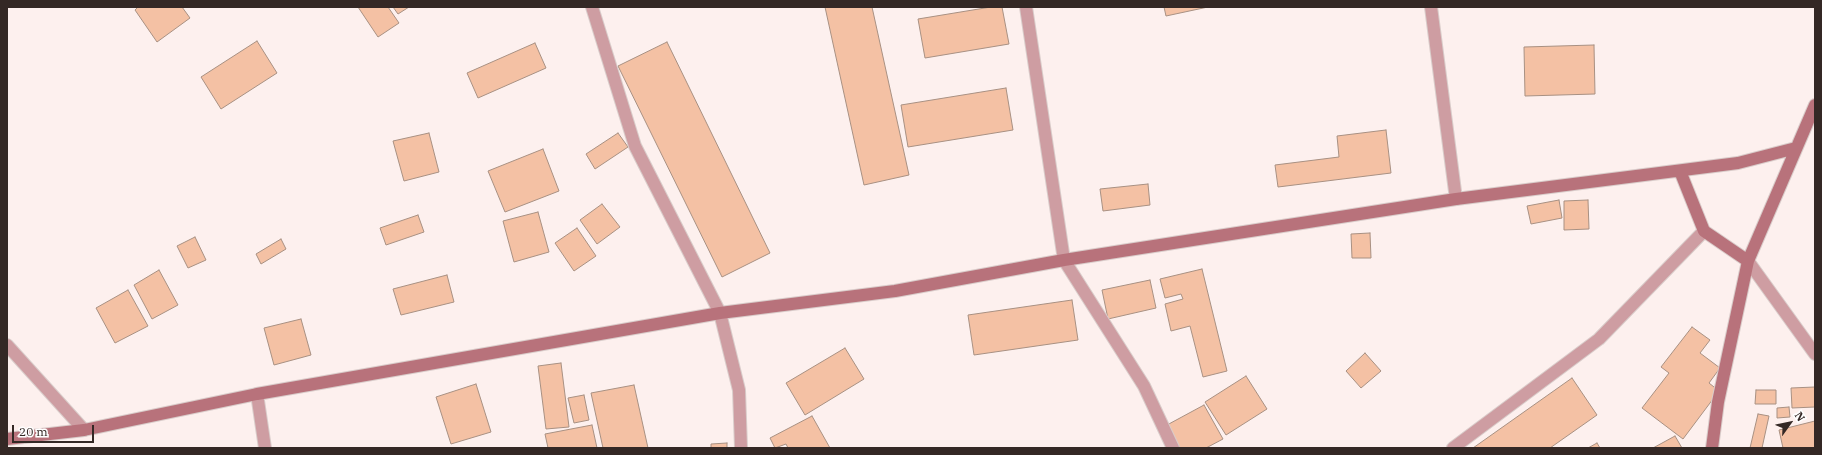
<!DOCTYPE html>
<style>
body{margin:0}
#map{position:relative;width:1822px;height:455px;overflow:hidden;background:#fdf0ee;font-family:"IBM Plex Serif",serif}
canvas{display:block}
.frame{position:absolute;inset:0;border:8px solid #342825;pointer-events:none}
.north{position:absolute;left:1770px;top:403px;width:40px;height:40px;-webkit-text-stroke:3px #fff;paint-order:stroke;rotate:57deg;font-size:11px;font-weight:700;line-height:16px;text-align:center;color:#342825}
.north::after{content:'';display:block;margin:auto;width:14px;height:18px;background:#342825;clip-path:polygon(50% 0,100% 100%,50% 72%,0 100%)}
.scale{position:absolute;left:12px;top:425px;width:82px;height:18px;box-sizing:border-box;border:2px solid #342825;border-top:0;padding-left:5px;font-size:12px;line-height:14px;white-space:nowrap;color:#342825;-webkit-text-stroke:3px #fff;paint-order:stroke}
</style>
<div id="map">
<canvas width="1822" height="455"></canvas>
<div class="frame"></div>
<div class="north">N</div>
<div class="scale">20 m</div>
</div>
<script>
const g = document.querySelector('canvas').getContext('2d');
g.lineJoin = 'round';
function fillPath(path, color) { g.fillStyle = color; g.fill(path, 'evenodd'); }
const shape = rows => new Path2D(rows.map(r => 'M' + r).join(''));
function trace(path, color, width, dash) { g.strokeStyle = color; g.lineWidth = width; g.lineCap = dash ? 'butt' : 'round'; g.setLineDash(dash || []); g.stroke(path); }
const building = shape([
 [138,7,182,7,190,18,157,42,135,10,138,7],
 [358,7,388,7,399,23,378,37,358,7],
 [393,7,409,7,398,14,393,7],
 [825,7,872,7,909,175,864,185,825,7],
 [991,7,1002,7,1009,44,925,58,918,19,991,7],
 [1164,7,1208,7,1166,16,1164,7],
 [257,41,277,73,221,109,201,77,257,41],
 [667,42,770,253,722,277,618,66,667,42],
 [535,43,546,68,478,98,467,73,535,43],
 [1594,45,1595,94,1525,96,1524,47,1594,45],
 [1006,88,1013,130,908,147,901,105,1006,88],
 [1386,130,1391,173,1278,187,1275,165,1339,157,1337,136,1386,130],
 [429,133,439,172,404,181,393,141,429,133],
 [618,133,628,147,595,169,586,154,618,133],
 [543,149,559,191,505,212,488,171,543,149],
 [1148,184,1150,205,1103,211,1100,189,1148,184],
 [1559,200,1562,218,1531,224,1527,206,1559,200],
 [1588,200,1589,229,1564,230,1564,201,1588,200],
 [602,204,620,227,597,244,580,220,602,204],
 [538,212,549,252,514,262,503,221,538,212],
 [418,215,424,232,386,245,380,228,418,215],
 [577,228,596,256,574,271,555,243,577,228],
 [1370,233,1371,258,1352,258,1351,234,1370,233],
 [195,237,206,260,188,268,177,246,195,237],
 [281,239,286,249,261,264,256,254,281,239],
 [1202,269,1227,371,1203,377,1190,326,1171,331,1165,304,1183,299,1181,294,1165,298,1160,279,1202,269],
 [159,270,178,305,152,319,134,285,159,270],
 [447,275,454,302,401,315,393,289,447,275],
 [1150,280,1156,308,1108,319,1102,290,1150,280],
 [128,290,148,326,115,343,96,308,128,290],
 [1072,300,1078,340,974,355,968,315,1072,300],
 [301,319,311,355,274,365,264,328,301,319],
 [1692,327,1710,340,1700,353,1720,368,1709,383,1719,391,1683,439,1642,408,1669,373,1661,367,1692,327],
 [845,348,864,379,805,415,786,383,845,348],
 [1365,353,1381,371,1361,388,1346,371,1365,353],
 [561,363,569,427,546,429,538,366,561,363],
 [1246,376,1267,409,1226,435,1205,402,1246,376],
 [1572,378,1597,415,1550,448,1473,448,1572,378],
 [476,384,491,432,451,444,436,397,476,384],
 [634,385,648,448,603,448,591,393,634,385],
 [1815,387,1815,407,1792,408,1791,388,1815,387],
 [1756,390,1776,390,1776,404,1755,404,1756,390],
 [584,395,589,420,574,423,568,398,584,395],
 [1204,405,1223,439,1206,448,1180,448,1167,425,1204,405],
 [1789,407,1790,417,1777,418,1777,408,1789,407],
 [1758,414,1769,416,1762,448,1750,448,1758,414],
 [812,416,830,448,788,448,786,444,775,448,770,438,812,416],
 [1815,421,1815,448,1783,448,1779,430,1815,421],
 [592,425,597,448,548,448,545,434,592,425],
 [1675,436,1682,448,1653,448,1675,436],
 [727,443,727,448,711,448,711,444,727,443],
 [1597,443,1600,448,1588,448,1597,443]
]);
fillPath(building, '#f4c1a4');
trace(building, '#a89082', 1);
const street = shape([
 [592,7,635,146,720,313,739,390,741,448],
 [1026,7,1064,260,1144,386,1173,448],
 [1431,7,1456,199],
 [1748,261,1815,354],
 [7,345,84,430],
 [257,394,265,448],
 [1453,448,1599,339,1704,231]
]);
const secondary = shape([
 [1680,171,1704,231,1748,261],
 [7,439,84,430,257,394,720,313,895,291,1064,260,1456,199,1738,163,1796,148],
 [1712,448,1718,402,1748,261,1815,105]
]);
trace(street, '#d9ccca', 14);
trace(secondary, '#d9ccca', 14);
trace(street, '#ce9da2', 12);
trace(secondary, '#b8727b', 12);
</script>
